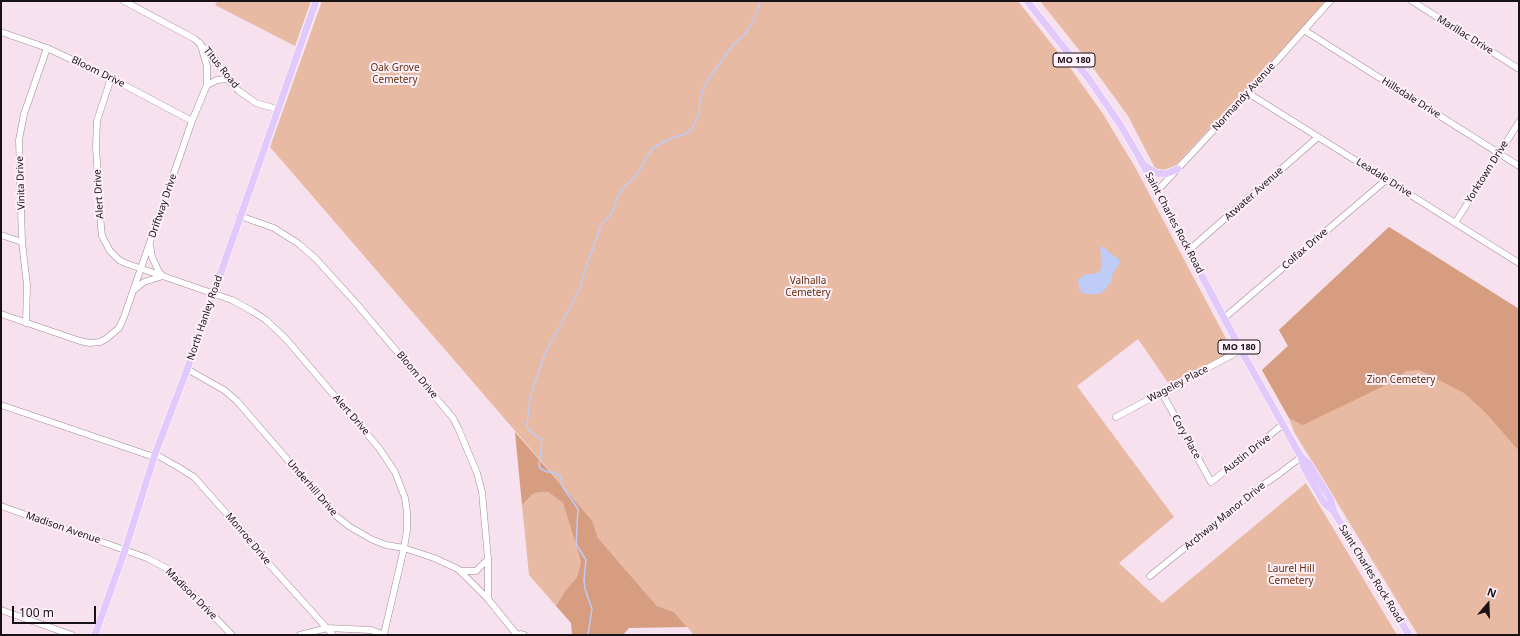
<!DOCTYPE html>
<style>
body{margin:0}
#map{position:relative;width:1520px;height:636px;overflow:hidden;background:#f7e1ee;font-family:"Noto Sans",sans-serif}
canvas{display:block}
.frame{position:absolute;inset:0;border:2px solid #181116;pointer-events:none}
.north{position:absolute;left:1468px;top:584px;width:40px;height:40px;-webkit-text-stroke:3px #fff1f9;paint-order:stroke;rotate:19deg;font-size:11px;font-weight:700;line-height:16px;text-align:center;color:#181116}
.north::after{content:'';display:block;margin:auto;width:14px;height:18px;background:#181116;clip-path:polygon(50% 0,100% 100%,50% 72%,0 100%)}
.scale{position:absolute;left:12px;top:606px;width:84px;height:18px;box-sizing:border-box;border:2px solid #181116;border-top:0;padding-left:5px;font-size:12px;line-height:14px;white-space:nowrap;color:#181116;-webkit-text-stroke:3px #fff1f9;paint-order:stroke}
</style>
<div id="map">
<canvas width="1520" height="636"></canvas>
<div class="frame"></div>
<div class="north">N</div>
<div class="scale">100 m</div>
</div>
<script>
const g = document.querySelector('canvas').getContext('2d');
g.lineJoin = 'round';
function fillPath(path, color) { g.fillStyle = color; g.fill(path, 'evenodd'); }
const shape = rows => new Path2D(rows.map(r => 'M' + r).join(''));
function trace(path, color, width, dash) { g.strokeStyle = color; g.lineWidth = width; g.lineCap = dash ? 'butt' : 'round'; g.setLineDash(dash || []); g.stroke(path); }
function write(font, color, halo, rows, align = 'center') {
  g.font = font + ' "Noto Sans",sans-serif'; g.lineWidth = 4; g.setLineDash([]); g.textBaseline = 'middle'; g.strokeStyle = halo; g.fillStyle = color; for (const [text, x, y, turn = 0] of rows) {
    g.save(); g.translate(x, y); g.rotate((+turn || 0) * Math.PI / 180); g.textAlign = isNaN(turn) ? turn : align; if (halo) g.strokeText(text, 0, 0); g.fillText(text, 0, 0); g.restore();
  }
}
fillPath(shape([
 [218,1,311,1,295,46,215,5],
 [322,1,1018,1,1071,69,1103,114,1135,167,1231,348,1230,353,1169,384,1138,339,1077,386,1174,517,1119,563,1162,603,1306,483,1397,635,694,635,674,612,657,606,598,538,592,520,270,147],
 [1040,1,1327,1,1173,168,1165,172,1158,170,1155,168,1128,116,1091,65],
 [1389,227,1519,309,1519,635,1418,635,1294,432,1289,418,1262,370,1288,346,1279,330],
 [548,492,563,503,581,562,577,577,565,591,556,606,529,575,522,505,534,493]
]), '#e8baa3');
fillPath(shape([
 [1389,227,1519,309,1519,451,1486,413,1464,393,1419,370,1406,371,1392,382,1303,425,1289,418,1262,370,1288,346,1279,330],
 [515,432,592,520,598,538,657,606,674,612,687,627,629,628,623,635,572,635,571,623,556,606,565,591,577,577,581,562,563,503,548,492,534,493,522,505]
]), '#d69d81');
fillPath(shape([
 [1103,246,1110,253,1119,259,1119,264,1113,273,1111,282,1104,291,1099,294,1085,294,1081,292,1079,288,1078,280,1084,275,1097,273,1100,271,1102,264,1100,249]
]), '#bfccf7');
trace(shape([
 [588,635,592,609,585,589,584,580,586,560,576,544,578,509,562,486,560,476,552,472,547,472,541,469,539,466,542,440,531,432,528,429,527,424,529,406,532,391,545,354,579,290,587,264,602,224,611,214,618,196,623,188,637,175,646,158,653,148,670,139,687,133,692,129,699,114,700,101,703,90,707,81,733,45,746,33,754,19,761,1]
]), '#bfccf7', 1.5);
const minor = shape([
 [124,1,195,39,216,60,231,83,239,91,256,103,277,109],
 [1412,1,1519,69],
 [1304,30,1519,166],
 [1,32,47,48,111,78,192,121],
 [111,78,97,121,96,147,101,227,102,236,110,251,119,260,125,263,232,300,252,311,266,320,286,339,379,448,395,472,405,498,407,512,407,530,404,548,384,634],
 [207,85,217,80,229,79],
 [1248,93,1519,263],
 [1157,191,1248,93,1330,1],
 [240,216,274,228,299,244,316,259,355,302,453,418,459,430,477,473,482,492,488,559,488,599],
 [1455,223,1519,122],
 [1,235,22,242],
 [1189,250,1318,137],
 [134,290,144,282,163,276,159,272,152,257,150,245],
 [1,314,80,341,90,343,100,342,106,339,119,328,124,317,192,121,207,85,207,66,200,43],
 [1224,318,1386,180],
 [26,323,27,285,22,242,19,140,24,114,47,48],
 [187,369,224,390,237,401,336,516,350,527,373,540,386,545,404,548,434,558,458,569,488,599,517,635],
 [1162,393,1211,482,1250,452,1282,425],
 [1,405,154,457],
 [1116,417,1241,350],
 [155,454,178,467,194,477,242,531,260,554,333,635],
 [1,506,147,558,168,569,232,635],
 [460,571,476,571,488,559],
 [1150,576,1260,487,1279,474,1301,457],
 [1,610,72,635],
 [300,635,327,628,371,630,385,635],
 [517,635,520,634,524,635]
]);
const major = shape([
 [1027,1,1089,79,1121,126,1139,157,1241,350,1301,457,1304,468,1324,503,1334,512,1409,635],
 [1144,165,1156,173,1165,174,1178,169],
 [1301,457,1309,464,1330,498,1334,512],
 [95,635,125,550,155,454,185,375,316,1]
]);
trace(minor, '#9f8a97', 7);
trace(major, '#fff', 8);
trace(minor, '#fff', 6);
trace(major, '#e2c9fc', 7);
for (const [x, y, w] of [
 [1074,60,42],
 [1239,347,42]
]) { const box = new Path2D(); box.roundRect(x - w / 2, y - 7, w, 14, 3); g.fillStyle = '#fff1f9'; g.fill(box); trace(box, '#181116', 1); }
write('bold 9px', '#181116', null, [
 ["MO 180",1074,60],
 ["MO 180",1239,347]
]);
write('10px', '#181116', '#fff1f9', [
 ["Marillac Drive",1465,35,32],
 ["Titus Road",221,68,51],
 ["Bloom Drive",98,72,26],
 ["Normandy Avenue",1244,97,-48],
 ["Hillsdale Drive",1411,98,32],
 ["Yorktown Drive",1487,172,-58],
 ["Leadale Drive",1384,178,32],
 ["Vinita Drive",21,183,-92],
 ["Alert Drive",99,194,-93],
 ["Atwater Avenue",1254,194,-42],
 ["Driftway Drive",163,206,-71],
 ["Saint Charles Rock Road",1174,223,62],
 ["Colfax Drive",1305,249,-41],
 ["North Hanley Road",205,318,-71],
 ["Bloom Drive",417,375,50],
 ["Wageley Place",1178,384,-28],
 ["Alert Drive",351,415,49],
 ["Cory Place",1186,437,61],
 ["Austin Drive",1247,454,-38],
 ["Underhill Drive",312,488,49],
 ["Archway Manor Drive",1225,516,-39],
 ["Madison Avenue",63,528,19],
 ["Monroe Drive",248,539,50],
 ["Saint Charles Rock Road",1371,574,58],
 ["Madison Drive",191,594,45]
]);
write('10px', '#632f0f', '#fff1f9', [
 ["Oak Grove",395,68],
 ["Cemetery",395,80],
 ["Valhalla",808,281],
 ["Cemetery",808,293],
 ["Zion Cemetery",1401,380],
 ["Laurel Hill",1291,569],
 ["Cemetery",1291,581]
]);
</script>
